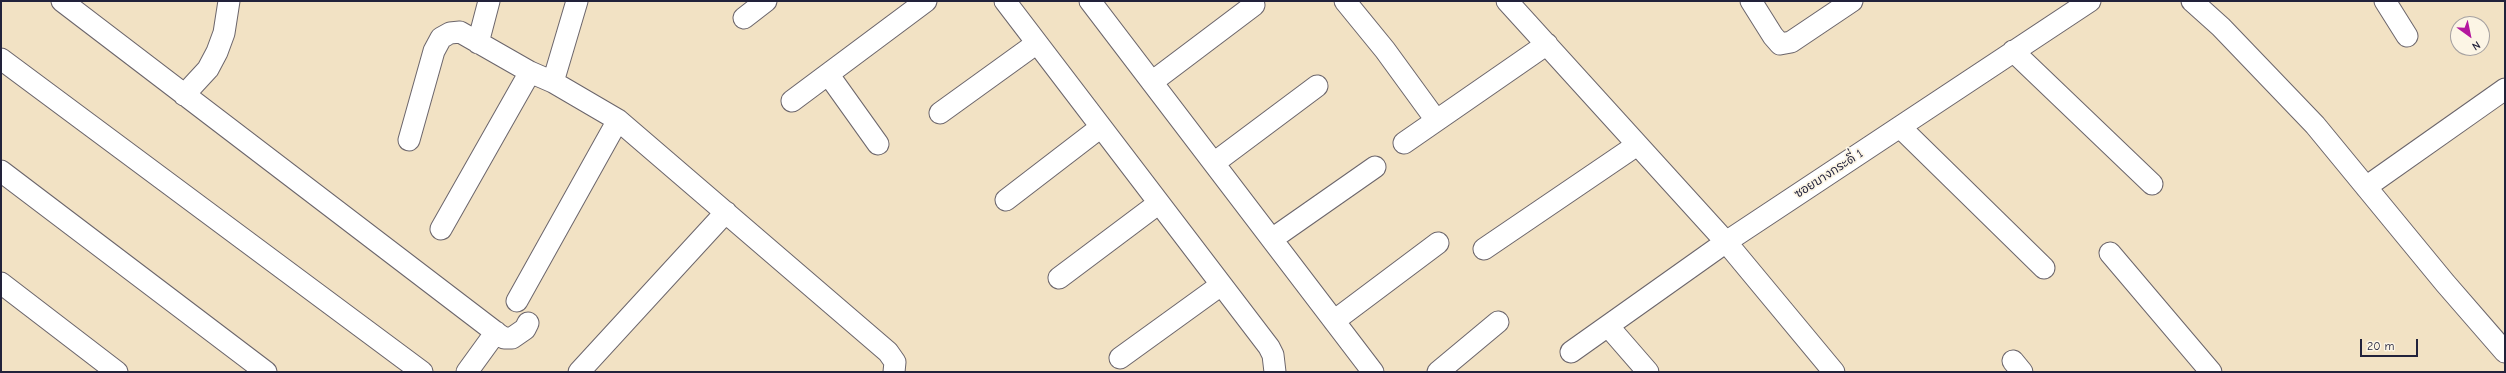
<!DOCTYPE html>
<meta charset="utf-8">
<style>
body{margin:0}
#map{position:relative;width:2506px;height:373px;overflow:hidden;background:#f2e2c4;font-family:"Comic Neue",sans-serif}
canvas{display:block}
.frame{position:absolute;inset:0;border:2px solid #22223b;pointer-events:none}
.north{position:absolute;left:2450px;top:16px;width:40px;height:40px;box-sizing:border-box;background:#fcf5e5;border:1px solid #a5a1a1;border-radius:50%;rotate:147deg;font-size:11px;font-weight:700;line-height:16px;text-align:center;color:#22223b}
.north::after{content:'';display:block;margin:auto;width:14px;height:18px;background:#b5179e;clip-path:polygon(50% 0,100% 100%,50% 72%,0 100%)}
.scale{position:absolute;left:2360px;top:339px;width:58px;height:18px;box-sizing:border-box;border:2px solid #22223b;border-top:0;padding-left:5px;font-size:12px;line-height:14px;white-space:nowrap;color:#22223b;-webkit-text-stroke:3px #fcf5e5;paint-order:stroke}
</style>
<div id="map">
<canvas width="2506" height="373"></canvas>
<div class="frame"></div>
<div class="north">N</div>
<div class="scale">20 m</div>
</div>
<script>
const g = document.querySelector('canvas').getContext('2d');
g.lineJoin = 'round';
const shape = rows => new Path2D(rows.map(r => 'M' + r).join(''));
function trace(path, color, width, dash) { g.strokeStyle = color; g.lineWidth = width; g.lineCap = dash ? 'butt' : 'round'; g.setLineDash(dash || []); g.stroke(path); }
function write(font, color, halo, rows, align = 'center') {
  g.font = font + ' "Comic Neue","Playpen Sans Thai",sans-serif'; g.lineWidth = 3.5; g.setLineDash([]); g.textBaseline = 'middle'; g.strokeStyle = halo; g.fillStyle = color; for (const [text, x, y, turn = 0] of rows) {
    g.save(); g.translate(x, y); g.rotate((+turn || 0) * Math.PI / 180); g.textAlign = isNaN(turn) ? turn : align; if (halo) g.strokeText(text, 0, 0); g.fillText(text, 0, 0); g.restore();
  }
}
const minor = shape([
 [62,1,498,334,504,338,512,338,525,329,528,323],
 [1005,1,1269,347,1273,355,1275,372],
 [1090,1,1373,372],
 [1345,1,1385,50,1436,120],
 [1507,1,1726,242,1834,372],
 [1751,1,1773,36,1780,44,1791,42,1852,1],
 [2192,1,2221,27,2315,125,2445,283,2505,352],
 [2385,1,2407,36],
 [744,18,766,1],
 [478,43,489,1],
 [2013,51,2152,184],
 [1,59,422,372],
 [828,74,878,144],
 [553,82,577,1],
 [1152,82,1254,5],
 [184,95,208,69,217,52,224,33,229,1],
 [792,101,926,1],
 [940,113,1037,43],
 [1900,127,2044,268],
 [409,140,434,51,441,38,450,33,460,32,530,72,553,82,618,120,888,352,895,362,894,372],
 [1404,143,1547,44],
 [1214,163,1317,86],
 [1,171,266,372],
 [2366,187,2505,89],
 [1006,200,1101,127],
 [441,229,530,72],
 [1272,239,1375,167],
 [1484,249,1637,145],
 [2110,253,2211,372],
 [1059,278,1159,203],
 [1,283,117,372],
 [517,301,618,120],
 [1334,321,1438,243],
 [1608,326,1648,372],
 [1571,352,1726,242,2090,1],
 [1120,358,1221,285],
 [2013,361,2022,372],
 [467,372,496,332],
 [579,372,726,212],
 [1438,372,1498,322]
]);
trace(minor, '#6b656b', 23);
trace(minor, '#fff', 21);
write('12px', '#22223b', '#fcf5e5', [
 ["ซอยบางกระดี่ 1",1829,174,-33]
]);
</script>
